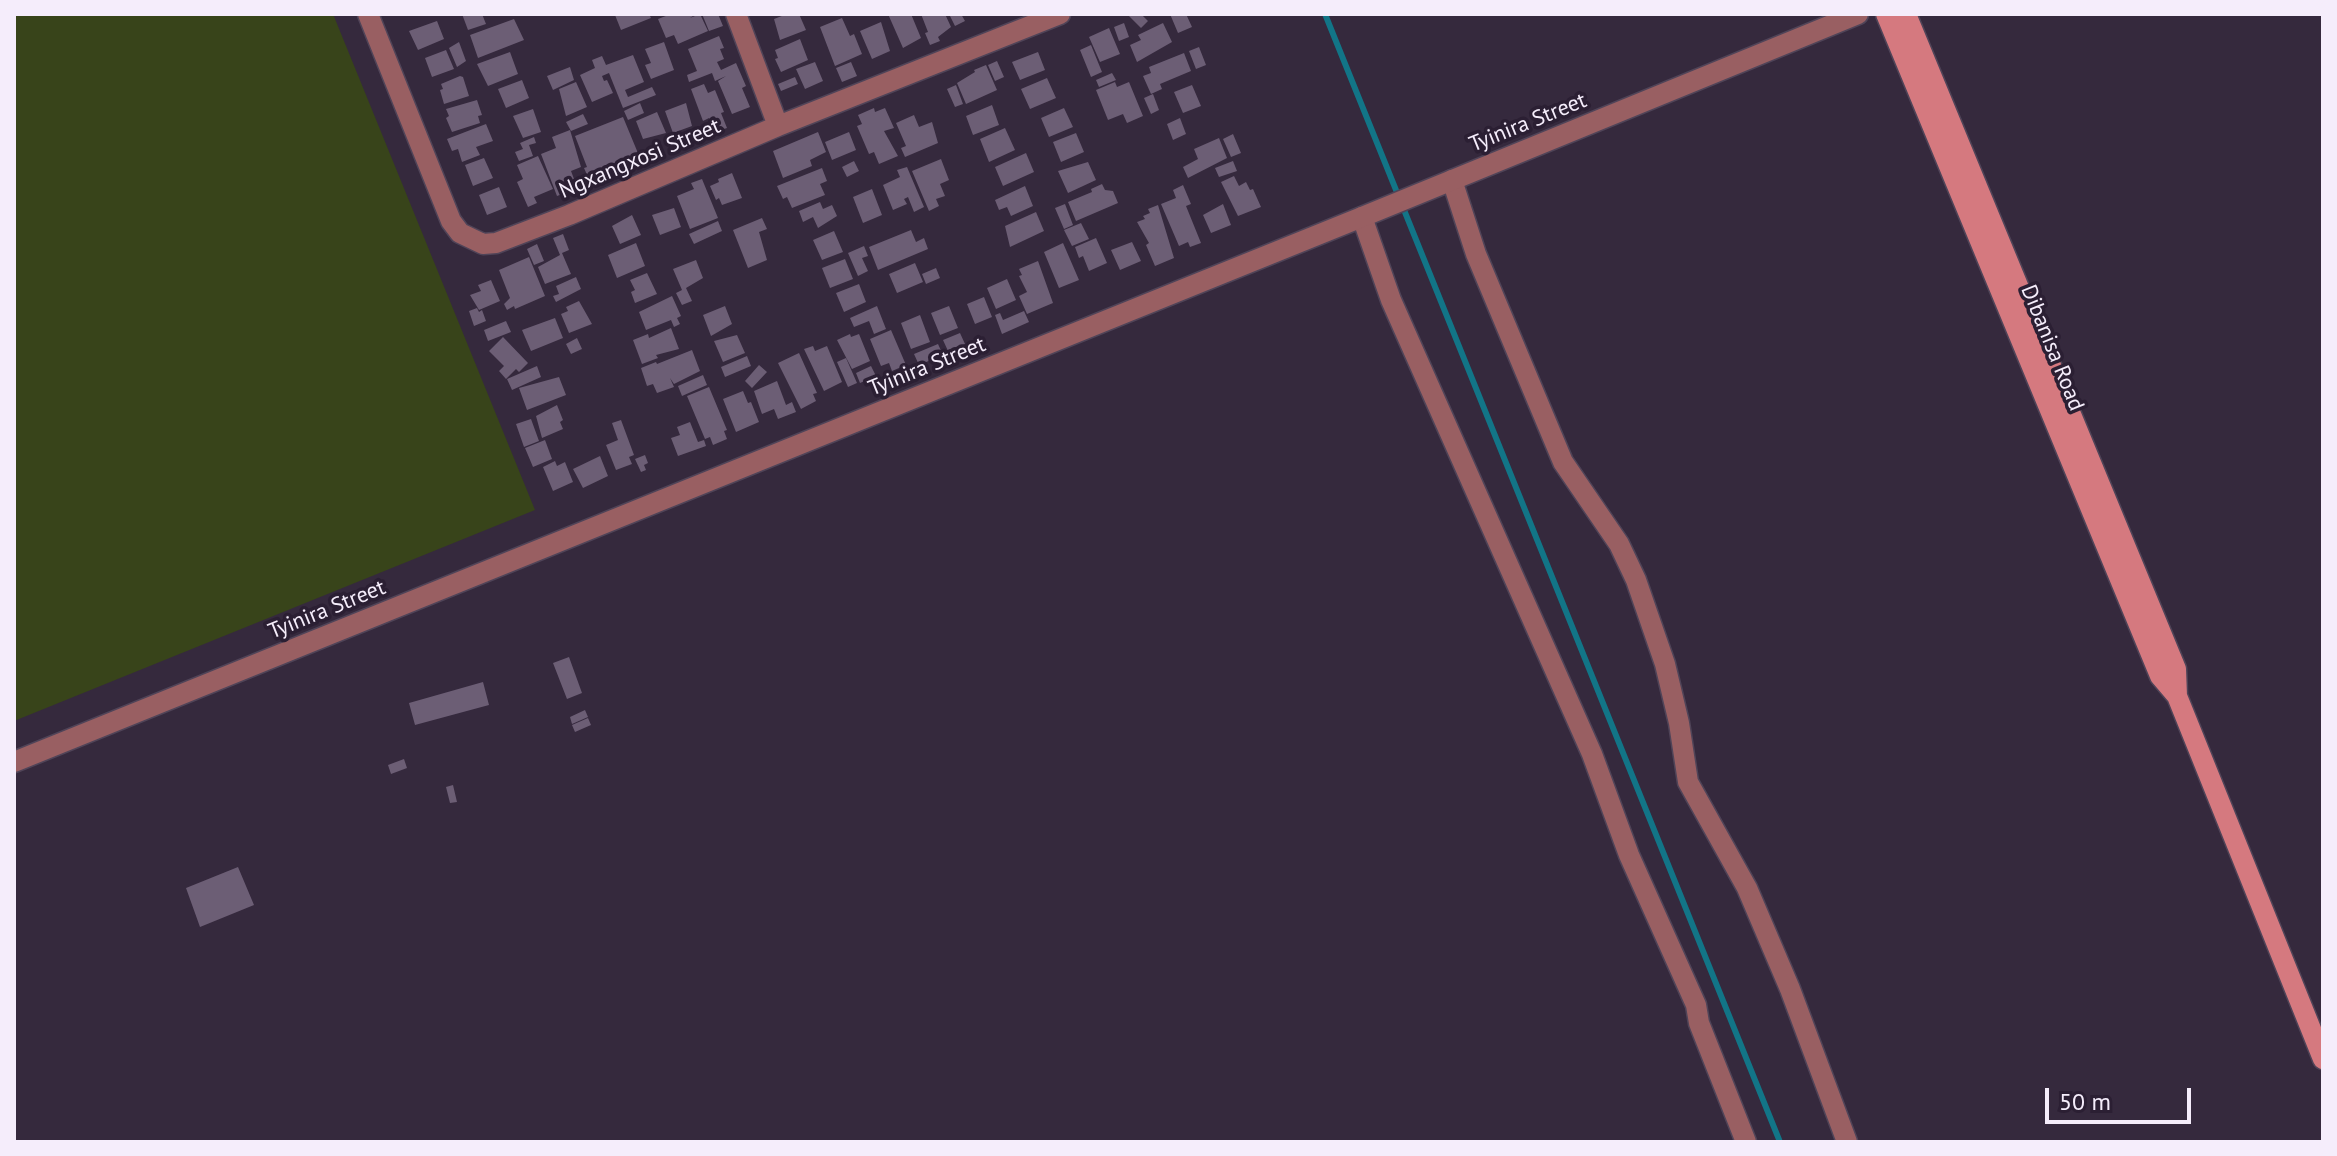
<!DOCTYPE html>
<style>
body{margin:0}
#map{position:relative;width:2337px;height:1156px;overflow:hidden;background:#35293d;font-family:"PT Sans",sans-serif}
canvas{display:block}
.frame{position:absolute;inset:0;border:16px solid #f5edfb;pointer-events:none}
.scale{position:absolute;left:2045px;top:1088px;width:146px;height:36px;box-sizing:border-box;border:4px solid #f5edfb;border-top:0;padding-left:10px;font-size:24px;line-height:28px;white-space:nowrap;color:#f5edfb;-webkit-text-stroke:6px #2b1f33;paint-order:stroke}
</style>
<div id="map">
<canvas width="2337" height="1156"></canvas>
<div class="frame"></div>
<div class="scale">50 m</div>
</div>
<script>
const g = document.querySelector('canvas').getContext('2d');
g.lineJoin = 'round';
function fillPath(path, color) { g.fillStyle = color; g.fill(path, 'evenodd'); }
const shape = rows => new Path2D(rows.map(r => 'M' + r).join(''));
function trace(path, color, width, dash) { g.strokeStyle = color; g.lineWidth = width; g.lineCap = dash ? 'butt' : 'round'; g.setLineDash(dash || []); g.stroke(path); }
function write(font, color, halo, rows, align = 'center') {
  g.font = font + ' "PT Sans",sans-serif'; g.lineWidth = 7; g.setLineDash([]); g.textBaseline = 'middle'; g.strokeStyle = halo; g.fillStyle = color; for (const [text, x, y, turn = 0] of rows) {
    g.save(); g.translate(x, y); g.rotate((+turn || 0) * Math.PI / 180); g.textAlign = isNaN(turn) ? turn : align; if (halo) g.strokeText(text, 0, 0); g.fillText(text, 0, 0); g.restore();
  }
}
fillPath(shape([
 [14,14,333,14,535,510,14,721]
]), '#38441a');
trace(shape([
 [1325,14,1780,1142]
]), '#127587', 6);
fillPath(shape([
 [462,14,482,14,486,24,468,30],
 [649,14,651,18,621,30,615,15],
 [671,14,696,14,690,18,700,14,708,31,678,44,674,35,666,38,658,19],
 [702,14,718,14,723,26,709,31],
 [787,14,799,14,806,30,780,40,774,19],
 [888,14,911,14,921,38,903,48],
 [921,14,945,14,951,27,938,37,940,41,930,45,925,33,928,32],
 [949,14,961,14,965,21,955,26],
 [1127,14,1141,14,1148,21,1141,28],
 [1170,14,1186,14,1192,27,1178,33],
 [842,18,850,36,854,34,862,54,835,66,820,27],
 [514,19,524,40,478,58,470,35],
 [437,21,444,39,418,50,409,31],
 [881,22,890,51,872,59,860,31],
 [1124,23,1129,37,1119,41,1114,27],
 [1163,23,1172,42,1137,62,1130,45,1141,40,1138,35],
 [1109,28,1120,54,1100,62,1089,37],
 [719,36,724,48,720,49,724,59,717,62,721,70,736,63,746,86,742,88,750,107,732,114,718,81,726,76,715,81,712,73,689,82,687,75,697,71,688,49],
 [800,39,808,60,781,72,775,59,778,58,775,50],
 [459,42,466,61,457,67,449,48],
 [664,42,674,70,651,79,645,65,651,63,645,49],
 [1091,45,1102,72,1091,77,1080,50],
 [1199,47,1206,65,1196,69,1189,51],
 [446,50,454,69,432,77,425,58],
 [510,52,518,74,488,86,477,64],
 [1038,52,1045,70,1020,80,1012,62],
 [1184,53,1191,71,1160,84,1162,89,1151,94,1143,76,1151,73,1149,67],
 [633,55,644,82,625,90,628,97,652,87,656,95,623,108,609,73,602,76,604,81,607,80,613,93,592,102,580,75,595,68,592,60,602,56,606,65],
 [997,61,1004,77,995,81,988,65],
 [815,62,823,81,805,89,796,69],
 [851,62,857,76,842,82,836,68],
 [986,65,997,90,966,104,957,83,975,72,974,70],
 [570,67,574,80,553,90,547,76],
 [1112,73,1116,80,1099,87,1096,80],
 [460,76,463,77,469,96,444,104,440,90,443,89,441,84],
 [795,77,798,84,781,91,778,84],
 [1047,78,1056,98,1030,109,1021,89],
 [522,80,529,98,506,108,498,89],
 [576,82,587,107,566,116,559,89],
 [1115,82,1117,87,1129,82,1143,116,1127,123,1123,114,1108,120,1096,90],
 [704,84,708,93,715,90,724,112,721,113,727,128,715,132,709,118,703,121,691,89],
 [956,85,963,104,955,107,947,89],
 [1192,85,1201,106,1183,113,1174,92],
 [1153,94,1159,110,1151,114,1144,98],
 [477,100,482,115,478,116,480,123,452,132,446,118,449,116,446,109],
 [640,103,644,113,628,120,624,111],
 [686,103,692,126,673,133,665,111],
 [992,105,999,125,973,135,966,116],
 [874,108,875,112,885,108,894,128,884,131,898,156,879,164,874,152,869,154,857,126,862,124,858,115],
 [1064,108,1073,127,1049,137,1041,118],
 [533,109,541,132,523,138,513,116],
 [657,112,666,133,643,139,636,121],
 [583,114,588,124,571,131,566,122],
 [914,115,919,127,932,122,938,143,905,157,901,148,906,146,896,123],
 [623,117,640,158,629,162,632,167,616,174,611,166,615,174,591,184,584,168,587,167,575,136],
 [1180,118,1186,134,1173,140,1167,124],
 [486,124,493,141,476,147,480,155,462,162,458,149,452,151,447,139],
 [1005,128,1015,150,989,162,980,139],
 [570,130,581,167,571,171,574,179,564,183,568,192,557,196,541,154,556,148,552,137],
 [818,132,826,152,810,160,812,166,783,178,773,151],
 [849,132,856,150,832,160,825,142],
 [1076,133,1084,152,1061,162,1053,142],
 [1233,134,1241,153,1231,157,1223,139],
 [534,137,536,143,529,145,533,156,519,161,515,152,523,149,520,143],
 [1219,138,1227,158,1188,178,1183,167,1198,159,1194,149],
 [1026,153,1034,172,1003,186,995,167],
 [538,156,553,189,534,197,537,203,528,207,517,182,523,179,517,165],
 [484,158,493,178,473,186,465,165],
 [941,159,949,180,940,184,945,196,936,199,939,206,929,211,912,171],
 [854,161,859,171,847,177,842,167],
 [1233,161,1237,171,1219,177,1215,168],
 [1088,162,1096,180,1068,193,1058,171],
 [907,167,924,207,914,212,908,197,904,199,907,204,893,210,883,185,900,177,897,170],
 [822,168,827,181,820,184,825,195,792,208,787,197,783,199,777,186],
 [732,173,742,198,722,205,719,198,716,200,710,186,719,182,718,179],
 [1234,176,1239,186,1246,182,1250,190,1253,189,1261,207,1238,216,1221,182],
 [702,179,718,218,690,229,677,196,694,189,691,183],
 [1102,184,1105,190,1113,191,1118,203,1076,221,1068,202,1092,192,1091,189],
 [1183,185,1191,204,1186,206,1201,243,1190,247,1188,242,1179,246,1161,204,1176,198,1173,190],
 [1025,186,1033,206,1011,216,1007,207,999,210,995,200],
 [499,187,507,207,487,215,479,195],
 [872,189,882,215,863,223,853,197],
 [820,202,823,209,832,205,837,216,818,228,813,217,803,222,799,211],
 [1065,204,1073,225,1064,229,1055,208],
 [1223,204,1231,225,1211,233,1203,215],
 [1158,205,1174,258,1155,266,1146,245,1149,243,1137,222,1145,219,1143,216,1150,213,1148,209],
 [674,208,681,227,660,235,652,215],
 [1036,212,1044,231,1010,247,1005,226],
 [632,215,641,235,620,244,612,226],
 [762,218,767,229,759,232,767,260,748,268,733,230],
 [718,221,722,231,694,244,689,234],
 [1081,223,1089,239,1072,246,1064,230],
 [911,230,916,242,924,238,928,249,878,270,869,247],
 [834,231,843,252,822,260,813,240],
 [563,234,569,250,562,253,571,274,545,284,538,267,560,255,553,238],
 [1096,238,1107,263,1089,271,1083,256,1079,258,1075,247],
 [1132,242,1141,261,1120,270,1111,250],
 [636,243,645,266,617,278,608,255],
 [1063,243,1079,280,1059,288,1044,252],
 [537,244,544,261,534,265,527,249],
 [864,246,868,256,862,258,868,271,858,276,848,253],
 [529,257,545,296,515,309,514,306,507,310,504,304,510,298,499,270],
 [845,259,853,279,830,288,822,268],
 [696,260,703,278,686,288,692,301,682,305,676,293,682,290,673,269],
 [1038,261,1053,303,1027,314,1019,296,1027,292,1019,276,1022,275,1019,269],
 [915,263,923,282,897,293,889,274],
 [936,268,940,278,926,284,922,274],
 [647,273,657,294,635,303,631,292,635,290,630,280],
 [576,277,581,289,556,302,553,296,559,294,556,286],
 [1007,279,1016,300,996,309,987,288],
 [491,280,500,301,479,310,470,295,481,291,478,285],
 [859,284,866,302,844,312,836,293],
 [672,296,681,316,677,318,680,324,674,327,671,320,646,330,639,312],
 [984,297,992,317,975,324,967,304],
 [579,301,592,324,569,333,561,314,568,311,566,307],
 [725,306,732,324,711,336,703,315],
 [877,306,886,329,874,334,869,321,854,327,850,318],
 [949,306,958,328,940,335,931,313],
 [477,308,479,312,482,310,486,321,474,326,469,311],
 [1024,311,1029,322,1002,334,995,315,1000,313,1003,320],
 [920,315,930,342,911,349,901,323],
 [555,318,563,338,531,351,522,330],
 [506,321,511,332,488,341,484,330],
 [671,328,679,349,656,355,658,358,642,364,633,340,648,334,649,338],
 [891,330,906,365,892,371,889,363,881,366,870,339],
 [960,333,965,344,948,351,943,340],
 [850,334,851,337,859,334,870,361,852,369,837,340],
 [737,335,745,353,723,362,714,341],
 [503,337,528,363,519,372,516,369,506,379,499,371,504,366,489,351],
 [577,338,582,349,571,354,566,344],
 [938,344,943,355,919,365,914,354],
 [813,346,815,351,827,346,842,382,824,391,804,349],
 [692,350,700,371,674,384,670,378,674,387,657,393,653,384,647,386,641,368,656,362,657,364],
 [799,353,817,393,813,394,816,401,801,409,778,363],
 [747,356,751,366,725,377,721,367],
 [846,358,857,383,848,387,837,362],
 [759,365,767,372,752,388,745,381],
 [537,366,541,377,512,390,507,379],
 [871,366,876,376,860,383,856,373],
 [703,375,707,385,682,396,678,386],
 [559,377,566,395,527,410,519,388],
 [777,381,786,405,792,402,796,412,778,419,774,409,762,414,754,391],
 [709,387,727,430,724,431,727,439,713,445,710,437,705,439,687,396],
 [743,391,748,403,751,402,759,422,736,432,723,399],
 [557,405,563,420,560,422,563,429,542,438,536,416],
 [531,419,539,441,524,447,516,424],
 [621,420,634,455,629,457,632,464,616,470,606,445,618,440,612,423],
 [690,422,698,442,704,440,706,446,678,456,671,438,680,435,677,427],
 [545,440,552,459,533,467,525,448],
 [645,455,648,463,644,465,646,470,641,472,635,459],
 [600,456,608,476,583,488,573,469],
 [555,461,557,466,565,462,573,482,553,491,543,467],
 [569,657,582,693,567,699,553,663],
 [483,682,489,705,415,725,409,703],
 [585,710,588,717,572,724,570,717],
 [588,718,591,725,575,732,572,725],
 [404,759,407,768,391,774,388,765],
 [453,785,457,802,450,803,446,787],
 [238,867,254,905,200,927,186,888]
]), '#6c5e75');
const minor = shape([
 [368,14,451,221,460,233,483,244,496,243,569,215,778,126,1060,14],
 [736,14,778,126],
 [1452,180,1476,254,1563,462,1619,544,1636,580,1665,664,1679,723,1688,782,1747,888,1790,989,1847,1142],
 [1362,217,1391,300,1592,754,1629,855,1696,1005,1699,1023,1746,1142]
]);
const tertiary = shape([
 [14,762,1362,217,1858,14]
]);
const secondary = shape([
 [1886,14,2160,676,2177,696,2323,1059],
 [1906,14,2176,669,2177,696]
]);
trace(minor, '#504458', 23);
trace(tertiary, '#504458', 23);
trace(secondary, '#504458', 23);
trace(minor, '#995f62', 20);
trace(tertiary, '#995f62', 20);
trace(secondary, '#d5797f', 20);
write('22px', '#f5edfb', '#2b1f33', [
 ["Tyinira Street",1528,123,-22],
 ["Ngxangxosi Street",640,159,-23],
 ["Dibanisa Road",2052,348,68],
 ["Tyinira Street",927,367,-22],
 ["Tyinira Street",327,610,-22]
]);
</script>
